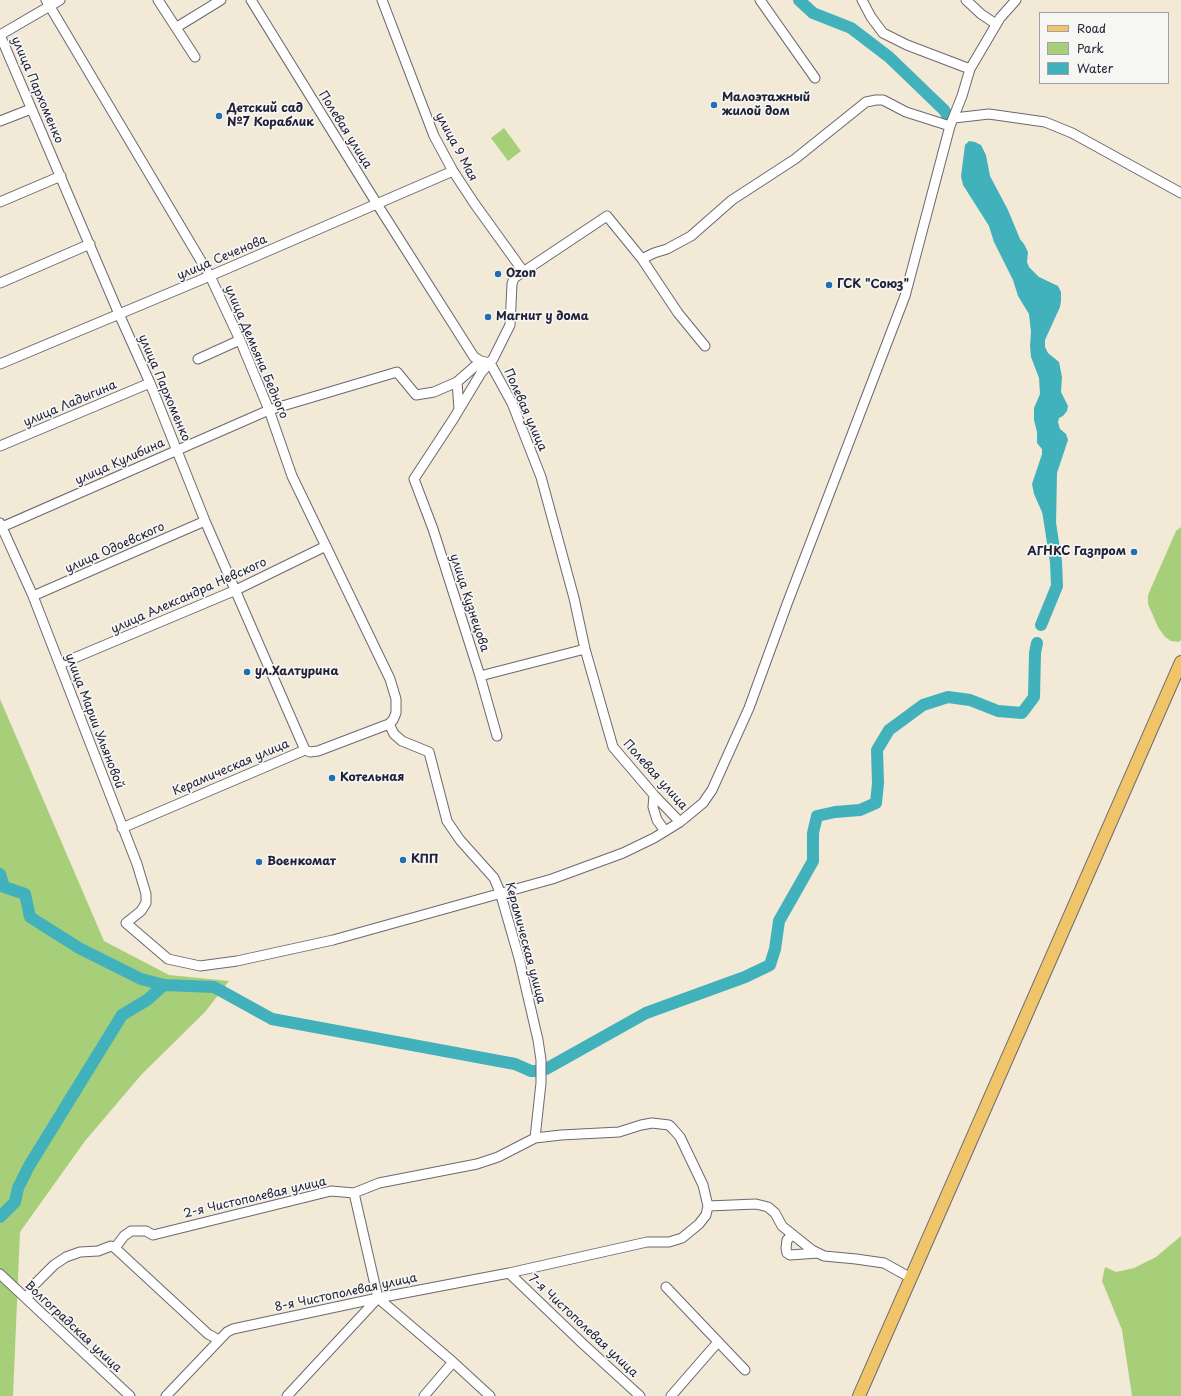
<!DOCTYPE html>
<meta charset="utf-8">
<style>
body{margin:0}
#map{position:relative;width:1181px;height:1396px;overflow:hidden;background:#f3e9d7;font-family:"Playpen Sans",sans-serif}
canvas{display:block}
.legend{position:absolute;left:1039px;top:12px;width:130px;height:72px;box-sizing:border-box;background:#f6f6f2;border:1px solid #a1a1a9;margin:0;padding:5px 7px;list-style:none;font-size:12px;color:#22223b}
.legend li{display:flex;align-items:center;gap:8px;height:20px}
.legend b{width:20px;border:1px solid #a1a1a9}
</style>
<div id="map">
<canvas width="1181" height="1396"></canvas>
<ul class="legend">
<li><b style="height:5px;background:#f0c469"></b>Road</li>
<li><b style="height:11px;background:#a7cf7a"></b>Park</li>
<li><b style="height:11px;background:#41b1bc"></b>Water</li>
</ul>
</div>
<script>
const g = document.querySelector('canvas').getContext('2d');
g.lineJoin = 'round';
function fillPath(path, color) { g.fillStyle = color; g.fill(path, 'evenodd'); }
const shape = rows => new Path2D(rows.map(r => 'M' + r).join(''));
function trace(path, color, width, dash) { g.strokeStyle = color; g.lineWidth = width; g.lineCap = dash ? 'butt' : 'round'; g.setLineDash(dash || []); g.stroke(path); }
function write(font, color, halo, rows, align = 'center') {
  g.font = font + ' "Playpen Sans",sans-serif'; g.lineWidth = 3.5; g.setLineDash([]); g.textBaseline = 'middle'; g.strokeStyle = halo; g.fillStyle = color; for (const [text, x, y, turn = 0] of rows) {
    g.save(); g.translate(x, y); g.rotate((+turn || 0) * Math.PI / 180); g.textAlign = isNaN(turn) ? turn : align; if (halo) g.strokeText(text, 0, 0); g.fillText(text, 0, 0); g.restore();
  }
}
fillPath(shape([
 [504,128,521,151,508,161,491,138],
 [1181,527,1181,640,1179,642,1171,641,1165,637,1158,627,1148,604,1148,595,1176,531],
 [0,699,104,941,169,975,229,981,205,1012,142,1074,85,1141,20,1232,13,1396,0,1396],
 [1181,1236,1181,1396,1132,1396,1122,1330,1102,1281,1105,1267,1116,1272,1134,1268,1156,1257]
]), '#a7cf7a');
fillPath(shape([
 [969,141,975,142,981,145,986,155,990,176,1008,210,1020,239,1024,244,1028,252,1027,262,1029,267,1039,277,1058,286,1061,292,1061,301,1060,307,1045,340,1045,347,1048,353,1059,362,1062,377,1061,392,1068,406,1067,411,1063,416,1059,418,1058,422,1060,429,1066,434,1068,440,1057,473,1056,525,1052,527,1046,521,1034,494,1032,484,1042,454,1042,449,1037,443,1037,432,1034,420,1034,408,1040,394,1039,378,1031,357,1030,346,1031,332,1029,314,1018,296,1013,280,994,242,989,226,963,185,961,176,965,145]
]), '#41b1bc');
trace(shape([
 [799,0,813,13,851,28,889,57,944,110,947,115],
 [1041,625,1057,586,1056,562,1048,510],
 [0,874,4,887,25,894,30,917,79,948,141,979,164,985,214,987,272,1019,515,1064,531,1071,538,1071],
 [546,1069,646,1013,745,977,770,965,775,949,779,921,813,861,813,833,817,816,835,812,860,810,876,803,878,783,877,750,889,730,923,705,948,697,970,700,998,711,1022,713,1034,697,1035,653,1037,643],
 [0,1217,15,1202,18,1188,29,1166,122,1015,147,1000,164,985]
]), '#41b1bc', 12);
const minor = shape([
 [46,0,210,276,240,340,269,410,292,476,390,679,396,699,396,713,393,720,389,724],
 [158,0,195,57],
 [251,0,377,204,474,357,481,361,490,363,512,403,541,477,574,598,585,649,613,747,654,795,680,822],
 [382,0,434,136,453,171,474,203,523,271],
 [760,0,815,78],
 [862,0,871,17,883,33,907,45,970,69],
 [966,0,981,14,996,24],
 [177,27,221,0],
 [0,35,119,314,150,383,205,521,305,750],
 [0,35,60,0],
 [954,118,989,114,1045,122,1072,133,1181,193],
 [0,121,31,109],
 [0,202,61,176],
 [642,259,654,253,667,249,691,236,732,200,795,159,866,102,876,100,883,100,906,112,950,126],
 [0,283,90,244],
 [198,359,240,340],
 [0,364,210,276,453,171],
 [457,382,459,409],
 [0,446,150,383],
 [0,523,33,596,137,864,146,894,146,903,141,911,126,923,168,959,200,966,237,961,333,940,552,879,623,853,654,838,680,822,703,803,712,790,749,708,787,604,905,296,950,126,962,96,970,69,1000,18,1016,0],
 [2,527,269,410,397,372,416,395,434,392,457,382,481,361],
 [33,596,205,521],
 [60,664,236,590,326,546],
 [480,676,585,649],
 [497,736,480,676,433,529,414,479,454,418,481,373,493,359,510,325,512,284,514,278,607,216,642,259,678,313,705,346],
 [654,795,653,807,657,820,665,831],
 [122,828,305,750,310,752,318,751,389,724,394,734,402,741,429,752,447,821,460,840,494,878,500,892,519,958,538,1040,541,1060,541,1083,535,1138],
 [354,1193,378,1298,453,1362,490,1396],
 [708,1206,756,1204,768,1207,775,1213,782,1226,812,1250,824,1256,856,1259,884,1263,911,1278],
 [792,1235,787,1240,786,1248,787,1253,790,1255,818,1253],
 [115,1248,124,1236,131,1231,146,1231,153,1235,331,1191,354,1193,379,1183,477,1164,498,1157,535,1138,561,1135,619,1132,641,1125,652,1123,669,1125,673,1129,680,1137,703,1185,708,1206],
 [509,1273,582,1343,640,1396],
 [0,1274,130,1396],
 [666,1287,745,1370],
 [27,1299,33,1286,54,1265,66,1257,80,1252,98,1251,111,1246,115,1248,208,1334,219,1340],
 [166,1396,227,1332,233,1329,378,1298,509,1273,647,1242,669,1242,682,1238,699,1224,706,1215,708,1206],
 [287,1396,378,1298],
 [424,1396,453,1362],
 [671,1396,718,1342]
]);
const major = shape([
 [859,1396,1181,662]
]);
trace(minor, '#6b6872', 11);
trace(major, '#6b6872', 14);
trace(minor, '#fff', 9);
trace(major, '#f0c469', 12);
for (const [x, y, r, color] of [
 [714,105,4,"#1f6fb2"],
 [219,116,4,"#1f6fb2"],
 [498,274,4,"#1f6fb2"],
 [829,285,4,"#1f6fb2"],
 [488,317,4,"#1f6fb2"],
 [1134,552,4,"#1f6fb2"],
 [247,672,4,"#1f6fb2"],
 [332,778,4,"#1f6fb2"],
 [403,860,4,"#1f6fb2"],
 [259,862,4,"#1f6fb2"]
]) { const dot = new Path2D(); dot.arc(x, y, r, 0, 2 * Math.PI); g.fillStyle = color; g.fill(dot); trace(dot, '#f6f6f2', 1.5); }
write('12px', '#22223b', '#f6f6f2', [
 ["улица Пархоменко",37,90,67],
 ["Полевая улица",345,130,58],
 ["улица 9 Мая",456,147,62],
 ["улица Сеченова",222,258,-23],
 ["улица Демьяна Бедного",256,352,67],
 ["улица Пархоменко",164,388,67],
 ["улица Ладыгина",70,404,-23],
 ["Полевая улица",525,410,66],
 ["улица Кулибина",120,462,-24],
 ["улица Одоевского",115,548,-24],
 ["улица Александра Невского",189,596,-24],
 ["улица Кузнецова",469,603,72],
 ["улица Марии Ульяновой",94,721,69],
 ["Керамическая улица",231,768,-23],
 ["Полевая улица",655,775,48],
 ["Керамическая улица",525,943,75],
 ["2-я Чистополевая улица",255,1198,-13],
 ["8-я Чистополевая улица",346,1293,-12],
 ["7-я Чистополевая улица",583,1326,43],
 ["Волгоградская улица",73,1327,43]
]);
write('bold 12px', '#22223b', '#f6f6f2', [
 ["Малоэтажный",722,98],
 ["жилой дом",722,112],
 ["Детский сад",227,109],
 ["№7 Кораблик",227,123],
 ["Ozon",506,274],
 ["ГСК \"Союз\"",837,285],
 ["Магнит у дома",496,317],
 ["АГНКС Газпром",1126,552,"right"],
 ["ул.Халтурина",255,672],
 ["Котельная",340,778],
 ["КПП",411,860],
 ["Военкомат",267,862]
], 'left');
</script>
